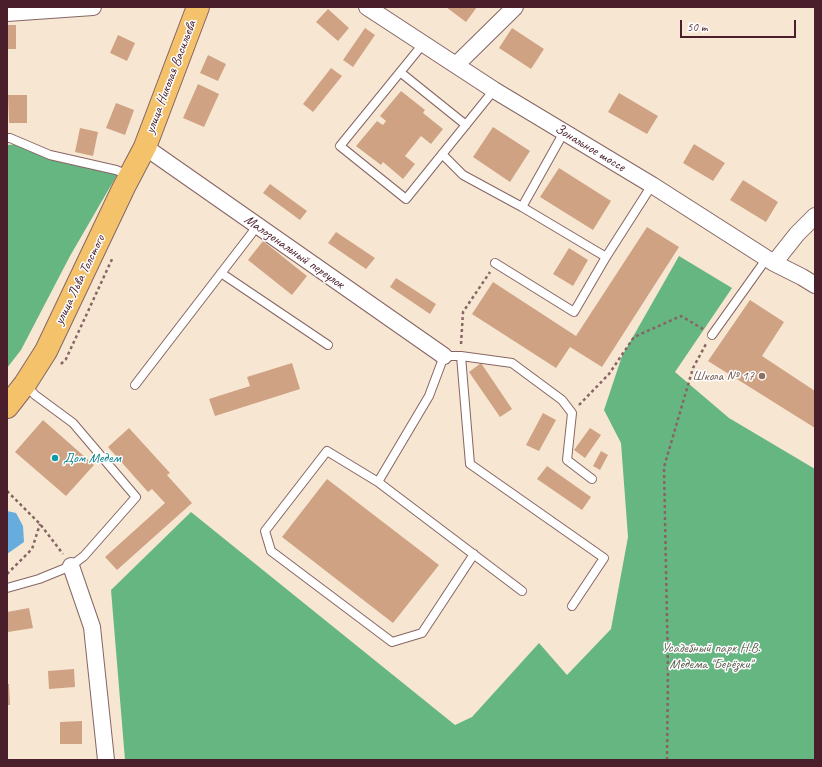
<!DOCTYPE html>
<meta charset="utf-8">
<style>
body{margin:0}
#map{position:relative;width:822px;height:767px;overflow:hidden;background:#f7e7d2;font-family:Caveat,sans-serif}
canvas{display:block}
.frame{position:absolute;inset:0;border:8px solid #4a1f2b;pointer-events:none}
.scale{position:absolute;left:680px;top:20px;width:116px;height:18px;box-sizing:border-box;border:2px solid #4a1f2b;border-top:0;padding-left:5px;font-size:12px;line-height:14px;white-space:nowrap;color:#4a1f2b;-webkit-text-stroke:3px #fff;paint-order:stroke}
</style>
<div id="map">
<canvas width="822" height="767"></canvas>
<div class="frame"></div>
<div class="scale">50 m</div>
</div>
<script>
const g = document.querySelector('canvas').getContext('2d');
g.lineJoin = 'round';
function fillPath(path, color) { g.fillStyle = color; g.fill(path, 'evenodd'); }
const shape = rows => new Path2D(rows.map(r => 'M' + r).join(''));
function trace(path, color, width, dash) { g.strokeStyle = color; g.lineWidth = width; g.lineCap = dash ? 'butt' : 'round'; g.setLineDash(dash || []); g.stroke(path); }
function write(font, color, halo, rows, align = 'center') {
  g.font = font + ' Caveat,sans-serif'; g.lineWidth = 3; g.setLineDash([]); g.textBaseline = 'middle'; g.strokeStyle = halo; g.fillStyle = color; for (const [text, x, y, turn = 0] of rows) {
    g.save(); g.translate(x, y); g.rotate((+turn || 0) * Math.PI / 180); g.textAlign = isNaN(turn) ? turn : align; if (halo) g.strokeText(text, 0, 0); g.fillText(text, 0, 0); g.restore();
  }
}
fillPath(shape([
 [22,144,117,175,70,256,21,350,7,368,7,145],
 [679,256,732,288,675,372,729,418,815,469,815,760,125,760,111,590,191,512,455,725,472,717,539,643,567,675,611,629,628,537,621,443,604,410,622,356]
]), '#66b682');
fillPath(shape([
 [7,511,16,513,23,526,24,542,7,554]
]), '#66acdc');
fillPath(shape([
 [446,7,477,7,466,22],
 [328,9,349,28,338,41,316,22],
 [7,25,16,25,16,49,7,49],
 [365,28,375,35,353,67,343,60],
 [512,28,544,49,531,69,499,48],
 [118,35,135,43,127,61,110,53],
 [208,55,226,64,218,81,200,73],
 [331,68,342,76,313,112,303,104],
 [198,84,219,94,204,127,183,118],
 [401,91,425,110,423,113,443,129,431,144,421,136,405,156,415,164,403,179,383,162,381,165,356,146,377,121,383,125,386,121,380,116],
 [619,93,658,116,647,134,608,112],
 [8,95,27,95,27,123,9,123],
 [116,103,134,110,125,135,106,128],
 [493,127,530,151,510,182,473,157],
 [80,128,98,132,93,156,75,152],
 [694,144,725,163,713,181,683,163],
 [559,168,611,201,593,230,540,197],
 [743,180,778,202,766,222,730,200],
 [270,184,307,211,300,220,263,193],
 [647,227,679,247,602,367,570,347,556,368,472,314,493,282,576,336],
 [336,232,375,258,366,269,328,243],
 [263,241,307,276,292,295,248,260],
 [569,248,588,260,573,286,553,274],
 [396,278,436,304,430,314,390,287],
 [750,300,784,322,762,356,815,391,815,428,708,361],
 [292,363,300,389,215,416,209,399,250,386,247,377],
 [481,363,512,409,500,417,469,372],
 [543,413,556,420,539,451,526,445],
 [43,420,94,465,66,496,15,452],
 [129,428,170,473,167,475,192,503,117,570,105,557,165,503,152,489,148,492,108,447],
 [590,428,601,435,585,458,574,450],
 [601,451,608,455,600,470,593,466],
 [547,466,591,497,582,510,537,479],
 [327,479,439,565,393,623,282,537],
 [29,608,33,628,8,632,7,612],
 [74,669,75,687,49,689,48,671],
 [7,684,9,684,10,705,7,705],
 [82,721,82,744,60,744,60,722]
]), '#cfa283');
const lane = shape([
 [423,44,340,146,406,199,494,90],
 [400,72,466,125],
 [7,138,10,138,50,155,116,170,129,175],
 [442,154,463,175,522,207,606,257,652,185],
 [522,207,564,132],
 [495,263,574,312,606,257],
 [221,273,328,345],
 [712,335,767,258],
 [461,356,470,464,604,558,572,606],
 [135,385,252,233,256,225],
 [378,482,327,451,265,531,271,551,392,642,422,633,474,554],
 [7,588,39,579,71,566,84,556,136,497,73,423,35,395,25,384],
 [522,591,378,482,429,396,444,356,461,356,512,363,562,400,572,413,567,460,592,479]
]);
const street = shape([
 [367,7,494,90,652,185,774,263,802,277,815,285],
 [7,13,93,7],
 [456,65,515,7],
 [145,147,444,356],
 [774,263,797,234,815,216],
 [71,566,92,627,106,760]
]);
const primary = shape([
 [7,407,25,384,46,351,124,187,145,147,198,7]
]);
trace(lane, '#876565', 10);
trace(street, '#876565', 18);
trace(primary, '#876565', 24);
trace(shape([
 [461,344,463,312,490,272],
 [61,364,66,359,113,257],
 [579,405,609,374,634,337,681,316,703,329],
 [7,491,40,524,63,554],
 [7,574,32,549,40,524],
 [667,760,668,670,664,467,693,368,706,344]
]), '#876565', 2.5, [3, 3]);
trace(lane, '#fff', 8);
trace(street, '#fff', 16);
trace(primary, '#f3c26a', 22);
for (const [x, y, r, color] of [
 [762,376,4,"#8d6e63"],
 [55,458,4,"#0f9aa8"]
]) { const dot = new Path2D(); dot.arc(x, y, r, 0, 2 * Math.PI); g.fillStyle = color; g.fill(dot); trace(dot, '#fff', 1.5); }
write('14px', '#4a1f2b', '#fff', [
 ["улица Николая Васильева",171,77,-69],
 ["Зональное шоссе",590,148,31],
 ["Малозональный переулок",294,252,35],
 ["улица Льва Толстого",80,280,-64]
]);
write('14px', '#785e54', '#fff', [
 ["Школа № 17",754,376]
], 'right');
write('14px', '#0d838f', '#fff', [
 ["Дом Медем",63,458]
], 'left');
write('14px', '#5c5f52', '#fff', [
 ["Усадебный парк Н.В.",711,648],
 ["Медема \"Берёзки\"",711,664]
]);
</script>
